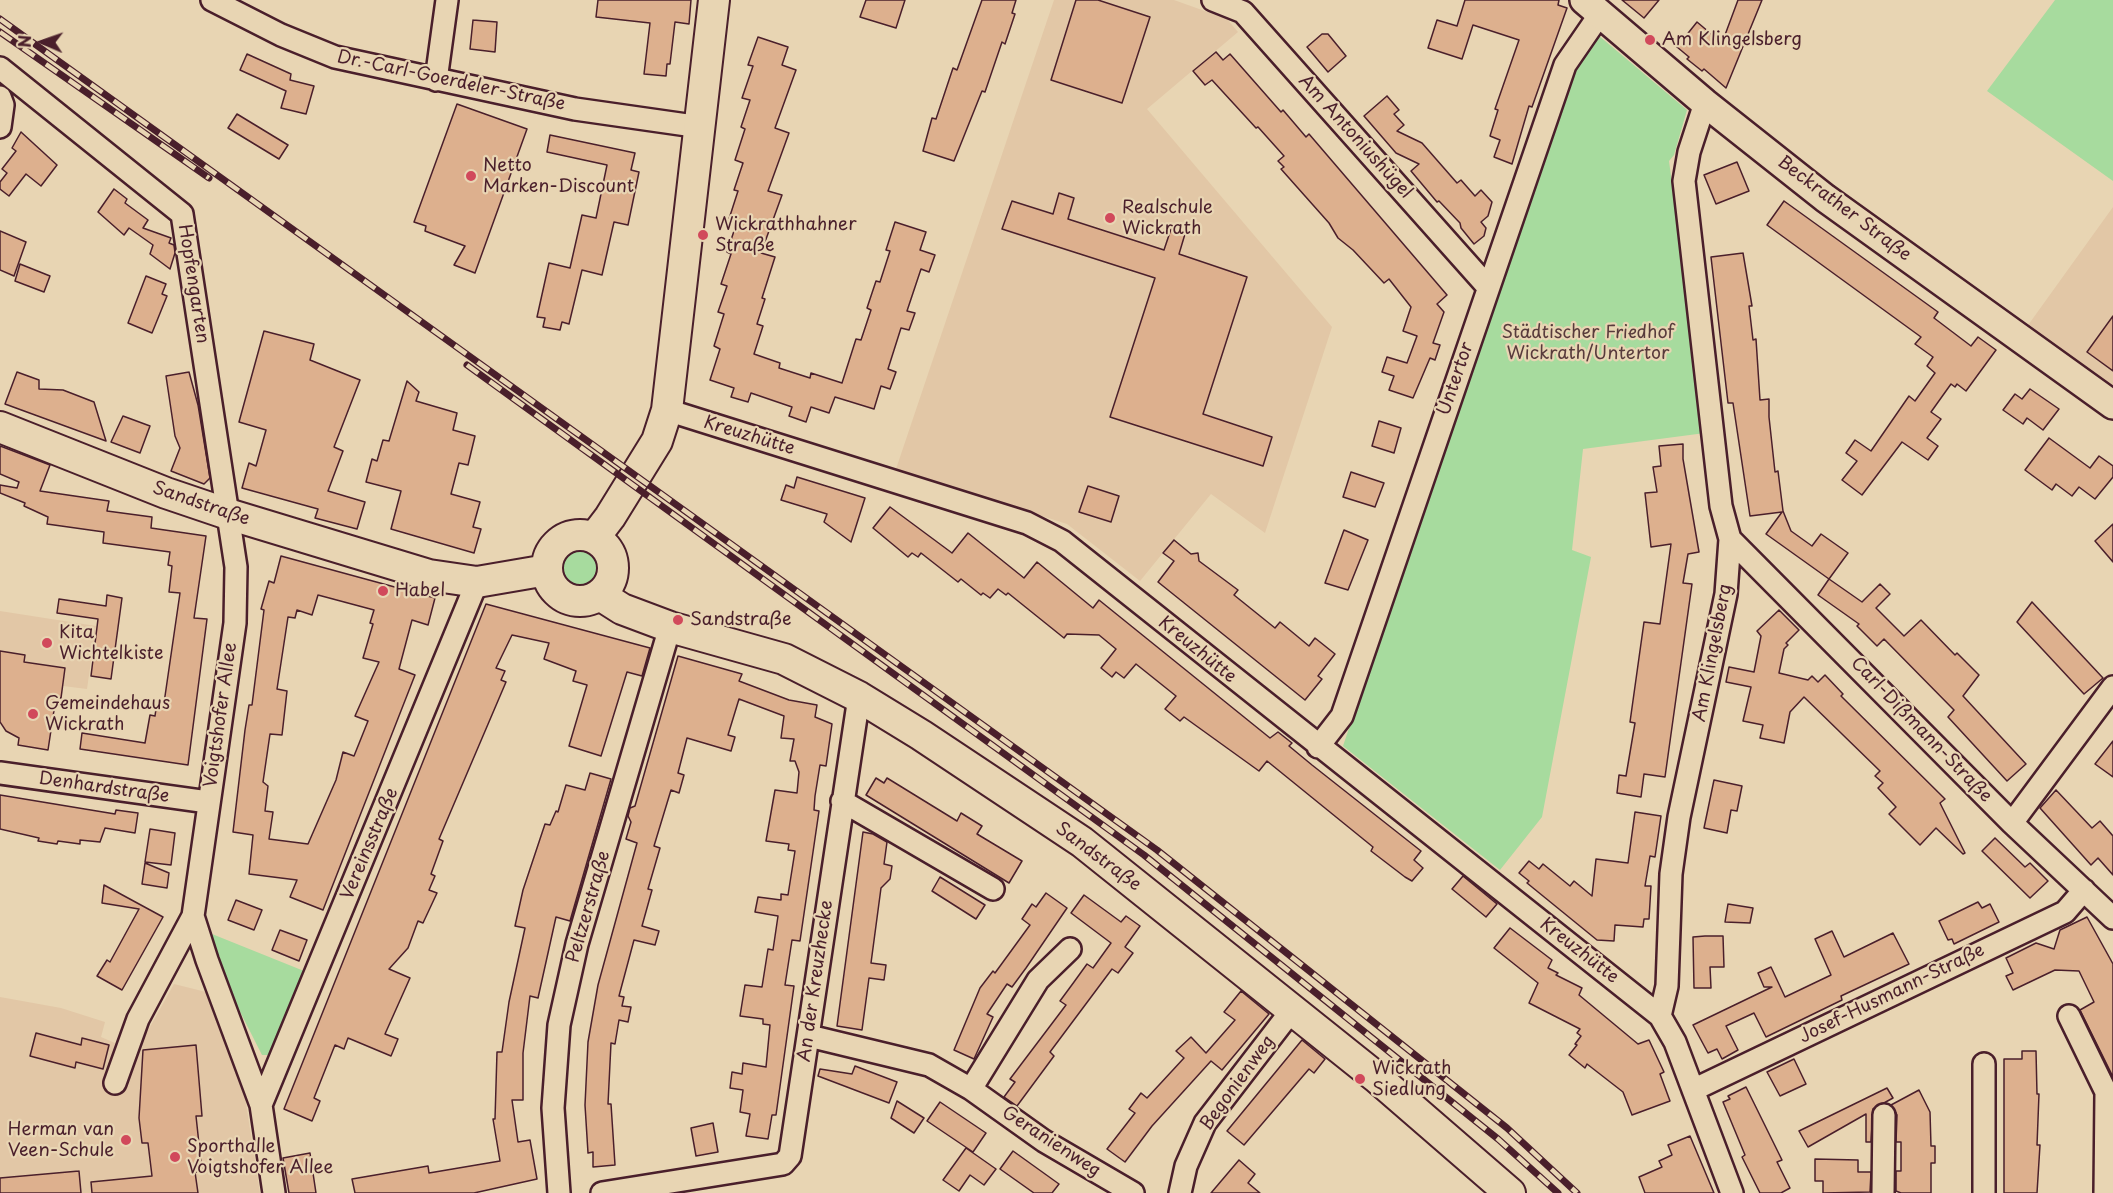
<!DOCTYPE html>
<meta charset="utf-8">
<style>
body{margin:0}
#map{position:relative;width:2113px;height:1193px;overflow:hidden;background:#e8d5b3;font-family:"Playpen Sans",sans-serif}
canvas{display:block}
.north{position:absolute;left:12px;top:12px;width:60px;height:60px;-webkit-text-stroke:4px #e8d5b3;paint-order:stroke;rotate:272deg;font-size:16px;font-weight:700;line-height:24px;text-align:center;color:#4a1f2b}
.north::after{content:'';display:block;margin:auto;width:21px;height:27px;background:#4a1f2b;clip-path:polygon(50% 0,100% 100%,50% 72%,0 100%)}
</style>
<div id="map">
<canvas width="2113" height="1193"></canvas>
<div class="north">N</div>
</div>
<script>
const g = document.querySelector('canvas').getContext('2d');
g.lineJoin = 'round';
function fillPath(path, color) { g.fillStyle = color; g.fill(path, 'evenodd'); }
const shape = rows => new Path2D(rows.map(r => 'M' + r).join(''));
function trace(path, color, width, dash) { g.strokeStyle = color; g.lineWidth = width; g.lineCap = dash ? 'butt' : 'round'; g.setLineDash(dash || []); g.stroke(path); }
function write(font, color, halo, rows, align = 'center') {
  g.font = font + ' "Playpen Sans",sans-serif'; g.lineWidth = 4.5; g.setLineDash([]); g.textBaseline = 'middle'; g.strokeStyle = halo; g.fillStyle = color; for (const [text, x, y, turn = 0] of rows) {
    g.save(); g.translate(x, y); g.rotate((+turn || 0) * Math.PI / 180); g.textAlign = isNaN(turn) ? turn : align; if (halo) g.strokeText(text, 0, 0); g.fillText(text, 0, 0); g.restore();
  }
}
fillPath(shape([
 [1054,0,1174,0,1227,19,1238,32,1147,109,1332,327,1265,533,1211,494,1140,581,1067,524,896,469],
 [2113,207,2113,393,2026,328],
 [0,611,96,626,87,689,63,686,65,668,24,661,0,682],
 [174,984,206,992,242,1078,260,1193,0,1193,0,997,61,1008,105,1022,101,1037,115,1043,106,1082,142,1032,146,1034]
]), '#e2c7a6');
fillPath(shape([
 [2055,0,2113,0,2113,181,1987,91],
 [1598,35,1687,110,1674,155,1669,161,1705,433,1583,449,1572,550,1591,557,1542,817,1500,870,1343,746,1569,73],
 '561 569a19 19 0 1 1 38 0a19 19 0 1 1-38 0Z',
 [212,934,304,971,271,1055,262,1055,218,968]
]), '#a7db9e');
const building = shape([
 [598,0,691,0,689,24,675,22,670,64,667,64,666,76,644,74,650,23,596,17,598,0],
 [866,0,905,0,896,28,860,17,866,0],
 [982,0,1016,0,1012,13,1015,14,1005,44,1002,42,985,92,982,91,954,161,923,151,932,118,936,119,953,68,957,70,982,0],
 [1076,0,1098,0,1150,17,1122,103,1051,80,1076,0],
 [1465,0,1559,0,1558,5,1567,8,1532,107,1529,106,1512,164,1494,157,1500,140,1490,136,1498,110,1495,109,1519,40,1473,25,1462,59,1428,48,1437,20,1457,26,1465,0],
 [1622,0,1659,0,1644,18,1622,0],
 [1738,0,1762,0,1726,88,1704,69,1702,71,1687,59,1689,57,1677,47,1697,22,1722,43,1738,0],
 [473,20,497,22,495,52,470,49,473,20],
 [1322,34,1328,34,1346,56,1328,72,1307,47,1322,34],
 [758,37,788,47,782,65,796,70,775,128,789,133,768,191,782,195,761,253,775,257,762,298,765,299,757,324,763,326,754,354,780,363,779,368,810,378,811,373,842,383,856,339,861,340,871,310,867,308,876,281,880,282,890,251,886,250,895,222,926,232,920,250,935,255,929,272,921,269,907,311,915,313,909,330,901,328,888,369,896,372,890,389,881,386,874,409,835,397,829,413,811,407,806,422,789,416,792,407,751,393,748,402,731,397,734,388,710,380,720,349,714,346,724,314,718,312,727,286,721,284,731,254,727,252,736,225,728,222,738,191,734,190,743,163,735,160,745,129,741,127,750,100,742,98,753,66,748,65,758,37],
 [1216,52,1223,60,1230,54,1281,112,1283,110,1306,137,1309,134,1447,295,1437,304,1444,312,1433,343,1440,345,1435,360,1430,358,1413,398,1389,390,1394,376,1382,372,1387,357,1407,363,1417,336,1403,331,1411,307,1389,279,1384,283,1353,250,1338,238,1329,223,1281,169,1284,167,1278,161,1284,156,1258,127,1256,128,1212,80,1205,85,1193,71,1216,52],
 [247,54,291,74,290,80,314,86,306,114,281,108,286,91,240,70,247,54],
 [1387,96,1399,110,1394,114,1404,125,1397,131,1422,143,1457,183,1461,180,1475,196,1481,190,1492,202,1488,216,1481,222,1486,228,1484,236,1474,244,1461,228,1460,223,1439,201,1437,202,1411,171,1419,164,1396,153,1364,116,1387,96],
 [457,104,527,129,475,273,454,265,465,246,425,231,426,226,414,222,457,104],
 [237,114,288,145,279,159,228,128,237,114],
 [21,132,57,165,41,186,26,174,9,196,0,189,0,182,7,173,2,169,16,151,12,148,21,132],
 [550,135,635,153,631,170,639,172,628,225,614,222,602,275,582,270,569,324,562,322,560,330,543,327,545,318,537,317,549,263,570,268,582,215,596,218,607,165,547,152,550,135],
 [1737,162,1749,191,1716,204,1704,175,1737,162],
 [114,189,127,199,125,203,148,220,143,228,171,238,169,243,174,245,175,253,170,269,150,254,153,245,129,228,124,235,98,212,114,189],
 [1059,193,1074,198,1068,219,1164,250,1171,229,1185,234,1179,254,1247,277,1203,414,1272,437,1263,466,1110,417,1155,278,1002,229,1012,201,1053,214,1059,193],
 [1784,201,1938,312,1934,318,1971,346,1978,337,1996,350,1966,391,1957,384,1955,387,1951,384,1931,412,1941,419,1927,438,1938,446,1928,460,1902,442,1862,495,1842,480,1857,461,1846,453,1855,440,1871,451,1909,396,1915,401,1935,373,1927,366,1933,357,1915,344,1921,337,1767,225,1784,201],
 [0,231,26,242,14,276,0,270,0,231],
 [1743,253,1752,306,1749,306,1753,340,1756,339,1760,400,1769,399,1769,417,1775,472,1778,471,1783,511,1791,531,1812,546,1821,534,1848,553,1829,579,1766,534,1782,512,1750,516,1733,403,1728,403,1711,257,1743,253],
 [20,264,50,276,44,292,15,281,20,264],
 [146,276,166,284,162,294,167,296,152,333,128,323,146,276],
 [2113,316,2113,371,2087,352,2113,316],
 [264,331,314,344,310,360,360,380,334,447,343,451,328,491,365,502,357,529,315,518,318,509,242,488,249,463,256,466,266,430,239,422,264,331],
 [17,372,39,380,39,389,63,390,94,402,106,441,5,404,17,372],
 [189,372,198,405,210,478,204,484,171,471,180,448,175,436,166,376,189,372],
 [407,381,419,392,416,401,457,413,453,430,475,436,468,465,459,463,451,494,480,502,473,527,481,529,474,553,391,529,401,491,366,482,372,459,377,461,383,440,389,441,407,381],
 [2030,389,2059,409,2043,430,2027,418,2023,424,2003,410,2015,394,2022,399,2030,389],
 [123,416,150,426,140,453,111,442,123,416],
 [1379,421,1401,428,1394,453,1372,446,1379,421],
 [2049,438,2090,468,2099,456,2113,466,2113,477,2095,499,2079,487,2072,496,2056,484,2052,490,2025,470,2049,438],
 [1683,444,1683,459,1699,552,1688,554,1683,583,1692,584,1665,777,1644,774,1641,797,1617,793,1619,775,1626,776,1635,723,1630,722,1644,622,1660,624,1671,544,1651,547,1645,493,1657,492,1653,467,1661,466,1659,446,1683,444],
 [0,446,50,465,40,491,109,501,107,511,152,517,151,528,206,536,194,618,207,619,188,765,80,749,82,733,145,743,150,715,155,716,157,702,164,703,180,593,169,592,172,566,168,565,170,552,103,543,104,532,47,524,48,517,24,506,25,503,0,493,0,485,17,488,19,482,0,474,0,446],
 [1351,472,1384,483,1375,507,1343,497,1351,472],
 [797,477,865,498,851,542,824,522,827,514,781,500,786,485,794,488,797,477],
 [1088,486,1119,496,1111,522,1079,512,1088,486],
 [890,507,952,553,968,533,1024,578,1037,562,1093,608,1099,600,1270,738,1278,732,1292,743,1289,746,1312,765,1421,851,1414,860,1423,868,1412,881,1405,877,1371,851,1373,847,1267,761,1259,771,1184,717,1180,721,1165,709,1176,696,1136,664,1124,678,1116,672,1112,677,1101,668,1116,649,1099,635,1067,634,1064,638,1008,593,1006,595,998,589,990,598,983,593,981,595,961,579,958,582,921,553,918,557,912,553,908,557,873,528,890,507],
 [2113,524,2113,562,2095,541,2113,524],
 [1344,530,1368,540,1348,590,1325,583,1344,530],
 [1174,540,1191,554,1198,553,1199,561,1238,590,1234,595,1275,628,1280,622,1309,646,1315,638,1335,654,1318,676,1322,679,1305,700,1158,582,1174,561,1163,553,1174,540],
 [281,556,435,598,428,625,412,620,399,669,415,675,323,910,290,897,297,880,249,874,253,835,233,832,245,730,249,705,252,705,264,610,261,609,269,581,274,583,281,556],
 [318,595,374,610,370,623,373,624,363,658,379,662,355,716,368,721,354,756,343,752,336,780,308,844,269,839,273,812,265,811,268,786,263,782,270,734,282,735,287,691,277,689,288,617,295,618,297,610,312,615,318,595],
 [1829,579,1862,602,1880,584,1890,594,1876,608,1904,636,1921,620,1955,655,1957,653,1979,675,1963,696,2026,764,2007,781,1948,717,1954,710,1884,639,1877,646,1857,626,1859,624,1818,595,1829,579],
 [107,595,122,598,111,679,91,676,98,619,57,613,59,599,106,606,107,595],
 [2032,602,2103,678,2084,694,2017,622,2032,602],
 [486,604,650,648,642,676,627,672,601,756,569,746,587,685,573,681,576,671,544,659,549,643,512,635,496,668,505,671,501,680,506,682,439,839,443,841,431,874,435,876,429,890,437,893,423,923,418,921,408,948,389,969,410,978,385,1034,398,1039,391,1056,348,1038,344,1049,335,1045,314,1098,320,1101,312,1121,284,1109,486,604],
 [1779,610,1799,630,1786,643,1788,645,1784,649,1779,673,1808,680,1812,676,1818,682,1825,675,1843,694,1841,696,1945,799,1940,803,1965,853,1963,854,1936,828,1920,845,1889,814,1896,807,1878,788,1883,783,1875,776,1880,771,1804,697,1790,712,1784,743,1760,738,1763,725,1743,721,1751,687,1726,682,1729,667,1754,672,1761,636,1757,631,1779,610],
 [0,651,25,655,24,662,65,668,61,698,56,697,48,750,18,745,19,738,6,731,0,722,0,651],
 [678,656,742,674,739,681,789,700,817,705,815,717,832,724,826,766,820,765,815,796,814,810,819,811,800,941,792,940,785,985,794,986,776,1115,772,1115,768,1139,746,1136,750,1114,740,1112,743,1090,730,1088,732,1072,742,1074,743,1063,766,1067,770,1025,763,1024,763,1019,740,1016,745,985,762,987,768,949,773,950,778,916,755,912,758,897,781,900,781,894,788,895,795,851,788,850,789,844,766,841,775,790,797,793,799,772,795,761,790,761,794,739,781,738,784,716,739,699,728,735,735,737,731,751,687,738,678,773,684,775,679,793,671,790,654,846,660,848,648,889,652,890,642,926,659,931,655,945,634,940,619,996,624,997,622,1006,631,1007,628,1022,619,1020,615,1044,611,1043,608,1104,611,1104,615,1165,593,1167,593,1152,588,1153,585,1105,588,1042,598,985,637,843,626,839,631,822,628,816,630,808,635,806,678,656],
 [2113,741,2113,777,2095,764,2113,741],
 [590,773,611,779,570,921,556,917,538,998,530,996,523,1053,523,1100,512,1100,518,1142,530,1140,537,1179,474,1193,355,1193,352,1179,428,1166,429,1173,500,1161,493,1119,495,1119,497,1052,502,1052,509,1002,525,928,515,926,523,890,545,824,550,825,556,811,558,812,566,785,585,790,590,773],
 [876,778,884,783,887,778,957,821,961,813,982,826,977,834,1022,861,1009,883,866,795,876,778],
 [1714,780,1742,786,1737,811,1731,810,1727,833,1704,828,1714,780],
 [2056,790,2092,828,2100,821,2113,836,2113,875,2098,858,2091,865,2040,808,2056,790],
 [0,795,115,814,116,810,138,813,135,833,105,828,100,842,80,840,80,844,58,841,57,844,38,841,39,838,0,829,0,795],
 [1635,812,1661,816,1655,857,1650,856,1645,886,1651,886,1649,919,1644,919,1643,927,1615,925,1614,941,1597,940,1527,883,1529,881,1519,873,1529,861,1539,869,1543,864,1570,886,1574,881,1592,896,1596,859,1628,863,1635,812],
 [150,829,175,833,171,865,145,862,150,829],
 [863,832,873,834,887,842,884,864,892,866,890,879,881,888,871,963,886,965,884,980,869,978,862,1030,837,1026,863,832],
 [1995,838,2025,867,2030,863,2048,881,2030,898,1982,851,1995,838],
 [145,863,169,873,167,888,142,884,145,863],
 [1463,876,1497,904,1486,917,1452,889,1463,876],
 [940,877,985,905,976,919,932,891,940,877],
 [104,885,163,917,122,990,97,976,107,960,110,962,139,909,102,903,104,885],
 [1046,893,1067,908,1026,968,1012,987,1007,984,987,1014,993,1017,974,1059,954,1050,980,988,993,971,995,973,1030,925,1022,919,1032,904,1036,907,1046,893],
 [1084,895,1121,922,1126,916,1140,926,1125,947,1133,953,1118,973,1112,969,1050,1052,1054,1056,1017,1106,1004,1097,1015,1082,1010,1079,1066,1005,1060,1001,1074,982,1087,964,1093,968,1111,943,1071,913,1084,895],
 [236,900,262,910,254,930,228,920,236,900],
 [1978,902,1982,908,1990,904,1999,922,1954,944,1952,939,1948,940,1939,921,1978,902],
 [1728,904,1753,908,1750,923,1725,922,1728,904],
 [2087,917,2113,964,2113,1077,2080,1010,2094,1002,2079,971,2055,970,2013,990,2006,976,2013,973,2006,958,2036,943,2054,949,2060,930,2087,917],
 [1510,928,1552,960,1548,968,1558,973,1556,975,1582,988,1579,995,1638,1044,1649,1040,1664,1072,1660,1074,1670,1101,1632,1115,1623,1092,1587,1064,1585,1068,1569,1055,1577,1045,1575,1044,1581,1036,1577,1033,1580,1029,1529,1003,1538,983,1494,948,1510,928],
 [280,930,307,940,299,961,272,950,280,930],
 [1832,931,1844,957,1893,933,1909,964,1841,996,1842,1000,1766,1037,1754,1013,1726,1026,1738,1050,1722,1059,1717,1049,1708,1053,1693,1025,1772,987,1764,987,1758,973,1771,967,1785,997,1831,975,1815,939,1832,931],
 [1705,936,1723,936,1724,967,1710,967,1711,988,1694,988,1693,937,1705,936],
 [1241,991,1269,1014,1222,1070,1211,1061,1152,1126,1125,1162,1107,1149,1135,1113,1129,1109,1141,1093,1147,1098,1184,1058,1176,1051,1191,1037,1206,1053,1235,1020,1224,1012,1241,991],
 [36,1033,81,1045,82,1038,109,1045,103,1069,76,1062,75,1068,30,1056,36,1033],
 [1302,1040,1325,1059,1314,1073,1309,1069,1244,1145,1227,1131,1302,1040],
 [196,1045,202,1116,196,1116,202,1172,195,1172,198,1193,92,1193,91,1182,152,1176,148,1143,142,1143,139,1118,143,1050,196,1045],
 [2022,1051,2036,1051,2037,1094,2039,1094,2037,1145,2040,1145,2037,1193,2004,1193,2004,1059,2022,1059,2022,1051],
 [1794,1059,1806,1084,1780,1096,1767,1072,1794,1059],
 [855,1066,897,1082,889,1103,818,1076,820,1069,852,1074,855,1066],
 [1746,1087,1782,1160,1777,1162,1790,1188,1781,1193,1760,1193,1742,1157,1745,1155,1723,1102,1730,1099,1728,1096,1746,1087],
 [1887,1088,1893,1098,1873,1109,1871,1142,1866,1142,1866,1114,1808,1147,1799,1131,1887,1088],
 [1919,1090,1930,1112,1931,1146,1935,1146,1935,1163,1931,1163,1931,1193,1901,1193,1896,1191,1896,1171,1901,1171,1901,1142,1896,1142,1897,1115,1891,1105,1919,1090],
 [897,1101,924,1118,914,1133,891,1118,897,1101],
 [940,1102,986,1133,973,1152,927,1121,940,1102],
 [713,1123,718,1152,696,1156,691,1128,713,1123],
 [1690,1136,1714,1193,1645,1193,1639,1177,1662,1167,1659,1161,1672,1155,1668,1145,1690,1136],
 [966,1148,996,1169,984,1185,970,1175,959,1191,943,1180,966,1148],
 [1013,1151,1059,1184,1052,1193,1034,1193,1000,1169,1013,1151],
 [310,1153,316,1193,289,1193,283,1158,310,1153],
 [1815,1159,1858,1160,1858,1172,1871,1172,1870,1192,1823,1193,1823,1181,1815,1181,1815,1159],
 [1239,1160,1255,1174,1248,1183,1260,1193,1211,1193,1239,1160],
 [79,1171,81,1193,0,1193,0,1178,79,1171]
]);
fillPath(building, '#ddb08e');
trace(building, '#4a1f2b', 1.5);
const minor = shape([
 [212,0,281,35,335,57,575,109,701,127],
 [1213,0,1243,12,1487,286],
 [0,68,182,214,236,567,235,623,193,916,207,960,261,1105,274,1193],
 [436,80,447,0],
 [0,97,3,105,0,127],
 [1705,103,1689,152,1684,181,1721,506,1730,539,1726,594,1679,817,1671,874,1667,986,1660,1016,1675,1042,1732,1193],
 [667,410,1027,523,1062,541,1660,1016],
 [1730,539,2012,823,2113,918],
 [1318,747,1342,716,1565,65,1600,14],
 [0,773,208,802],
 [842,801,993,889],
 [2012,823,2113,687],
 [2069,1016,2106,1092,2105,1193],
 [809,1036,929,1065,971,1089,1044,1141,1133,1193],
 [1984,1064,1984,1193],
 [115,1083,138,1019,193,916],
 [971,1089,1038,980,1070,949],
 [1693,1090,2065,912,2084,890],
 [261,1105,477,582],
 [559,1193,553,1108,559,1025,577,944,670,627],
 [602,1193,783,1164,790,1156,859,697],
 [1180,1193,1186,1166,1205,1123,1292,1010],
 [1883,1193,1884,1115]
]);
const tertiary = shape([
 [1584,0,1705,103,1825,198,2113,405]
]);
const secondary = shape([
 [0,427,166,493,228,514,429,575,477,582,547,570],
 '547 568a33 33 0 1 1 66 0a33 33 0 1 1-66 0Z',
 [594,538,610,517,657,441,667,410,714,0],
 [600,595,622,609,670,627,784,659,859,697,921,735,1082,842,1376,1077,1510,1193]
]);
trace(minor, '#4a1f2b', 26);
trace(tertiary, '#4a1f2b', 32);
trace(secondary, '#4a1f2b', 34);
trace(minor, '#e8d5b3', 21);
trace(tertiary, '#e8d5b3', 27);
trace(secondary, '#e8d5b3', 30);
const rail = shape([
 [0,19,1157,850,1507,1128,1577,1193],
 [0,32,209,178],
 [467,365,1144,855,1498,1139,1558,1193]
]);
trace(rail, '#4a1f2b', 7);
trace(rail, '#e8d5b3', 4.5, [14]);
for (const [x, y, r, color] of [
 [1650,40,6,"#d1495b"],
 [471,176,6,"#d1495b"],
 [1110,218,6,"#d1495b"],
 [703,235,6,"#d1495b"],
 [383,591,6,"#d1495b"],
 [678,620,6,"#d1495b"],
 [47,643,6,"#d1495b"],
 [33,714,6,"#d1495b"],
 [1360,1079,6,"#d1495b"],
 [126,1140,6,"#d1495b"],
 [175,1157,6,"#d1495b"]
]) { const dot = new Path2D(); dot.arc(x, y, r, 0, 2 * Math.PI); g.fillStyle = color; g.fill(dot); trace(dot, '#e8d5b3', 2); }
write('18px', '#4a1f2b', '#e8d5b3', [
 ["Am Klingelsberg",1662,40],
 ["Netto",483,166],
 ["Marken-Discount",483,187],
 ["Realschule",1122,208],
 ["Wickrath",1122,229],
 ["Wickrathhahner",715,225],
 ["Straße",715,246],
 ["Habel",395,591],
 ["Sandstraße",690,620],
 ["Kita",59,633],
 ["Wichtelkiste",59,654],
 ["Gemeindehaus",45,704],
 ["Wickrath",45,725],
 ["Wickrath",1372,1069],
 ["Siedlung",1372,1090],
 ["Herman van",114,1130,"right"],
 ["Veen-Schule",114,1151,"right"],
 ["Sporthalle",187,1147],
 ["Voigtshofer Allee",187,1168]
], 'left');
write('18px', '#4a1f2b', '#e8d5b3', [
 ["Dr.-Carl-Goerdeler-Straße",451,81,12],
 ["Am Antoniushügel",1355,137,48],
 ["Beckrather Straße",1844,209,37],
 ["Hopfengarten",193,284,81],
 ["Untertor",1456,379,-71],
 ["Kreuzhütte",749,436,17],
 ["Sandstraße",201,504,19],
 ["Kreuzhütte",1197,650,39],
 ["Am Klingelsberg",1713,653,-79],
 ["Voigtshofer Allee",221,715,-82],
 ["Carl-Dißmann-Straße",1921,730,46],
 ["Denhardstraße",104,788,8],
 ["Vereinsstraße",370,844,-67],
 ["Sandstraße",1098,857,37],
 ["Peltzerstraße",589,907,-74],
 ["Kreuzhütte",1579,951,38],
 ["An der Kreuzhecke",816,981,-82],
 ["Josef-Husmann-Straße",1892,994,-26],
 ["Begonienweg",1238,1083,-54],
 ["Geranienweg",1051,1142,33]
]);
write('18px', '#583b3c', '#e8d5b3', [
 ["Städtischer Friedhof",1588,333],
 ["Wickrath/Untertor",1588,354]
]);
</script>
